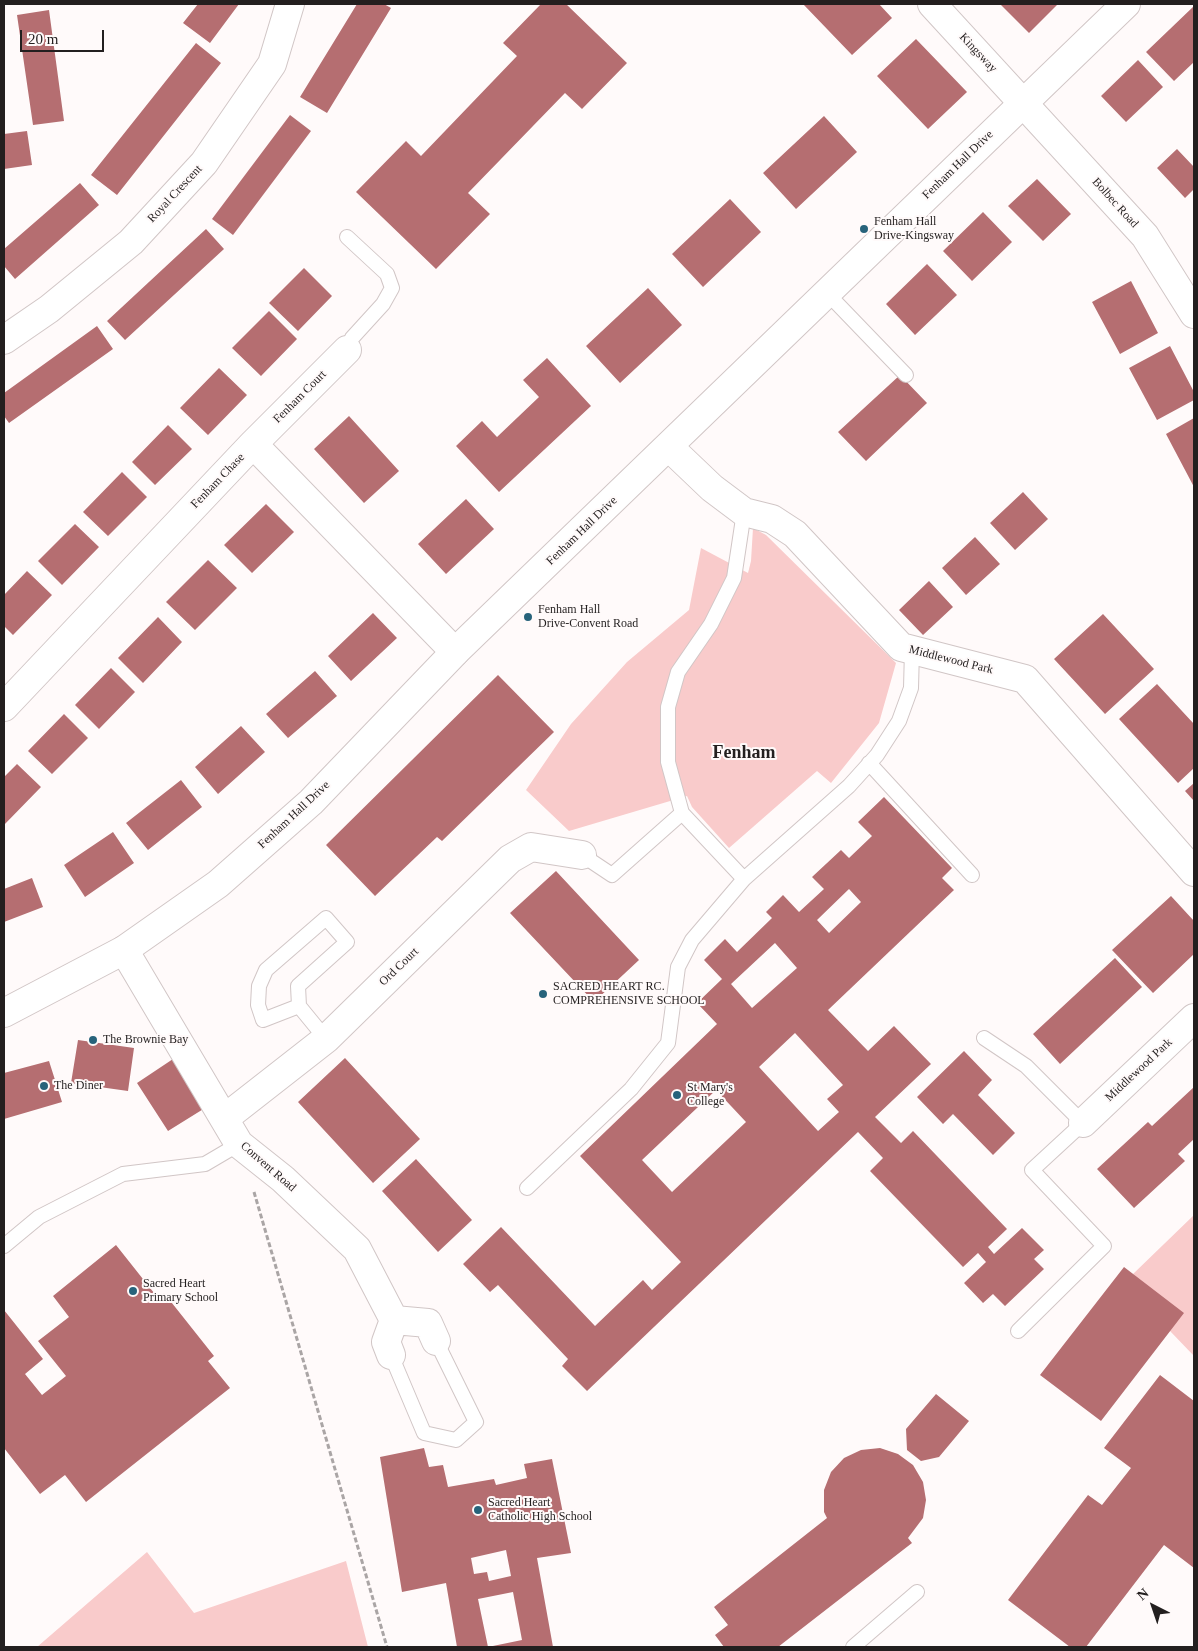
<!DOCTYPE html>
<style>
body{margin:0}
#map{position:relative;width:1198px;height:1651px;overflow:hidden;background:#fffafa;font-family:Georgia,serif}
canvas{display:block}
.frame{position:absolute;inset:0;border:5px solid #231f1f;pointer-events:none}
.north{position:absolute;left:1128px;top:1581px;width:50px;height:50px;-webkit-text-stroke:4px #fffafa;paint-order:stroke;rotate:319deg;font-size:14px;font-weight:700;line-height:20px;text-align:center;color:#231f1f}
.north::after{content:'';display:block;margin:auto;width:18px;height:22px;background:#231f1f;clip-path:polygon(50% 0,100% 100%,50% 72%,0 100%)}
.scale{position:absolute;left:20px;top:30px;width:84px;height:22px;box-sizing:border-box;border:2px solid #231f1f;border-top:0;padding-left:6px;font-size:15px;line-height:18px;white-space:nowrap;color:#231f1f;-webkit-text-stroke:4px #fffafa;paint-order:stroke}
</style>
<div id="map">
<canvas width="1198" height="1651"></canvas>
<div class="frame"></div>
<div class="north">N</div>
<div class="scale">20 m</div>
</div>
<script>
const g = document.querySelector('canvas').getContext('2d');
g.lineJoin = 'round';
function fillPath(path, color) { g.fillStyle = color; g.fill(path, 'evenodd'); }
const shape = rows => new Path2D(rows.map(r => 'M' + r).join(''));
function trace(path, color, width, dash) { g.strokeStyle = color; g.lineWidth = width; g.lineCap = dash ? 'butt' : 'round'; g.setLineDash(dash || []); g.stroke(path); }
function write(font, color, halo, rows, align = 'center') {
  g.font = font + ' Georgia,serif'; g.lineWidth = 4; g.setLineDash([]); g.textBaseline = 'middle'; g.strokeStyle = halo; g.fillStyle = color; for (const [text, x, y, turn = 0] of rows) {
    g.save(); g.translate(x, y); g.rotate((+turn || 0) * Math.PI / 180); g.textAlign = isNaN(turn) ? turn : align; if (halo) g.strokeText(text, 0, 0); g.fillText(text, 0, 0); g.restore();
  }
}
fillPath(shape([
 [753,528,766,535,896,663,879,723,831,783,817,771,729,848,692,807,687,796,569,831,526,790,571,724,627,662,689,610,701,548,748,573,751,561],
 [1194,1215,1194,1356,1170,1331,1133,1274],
 [147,1552,194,1613,346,1561,368,1647,37,1647]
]), '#f9cbcb');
fillPath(shape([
 [198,4,239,4,210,43,183,23],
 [357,4,384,4,391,8,327,113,300,97],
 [541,4,566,4,627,63,582,109,565,93,468,193,490,214,436,269,356,192,406,141,421,156,517,56,503,43],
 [803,4,879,4,892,18,852,55],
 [1000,4,1058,4,1029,33],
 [1194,6,1194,62,1174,81,1146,52],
 [49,10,64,121,33,125,17,15],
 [916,39,967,92,928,129,877,76],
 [196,43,221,63,117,195,91,175],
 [1138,60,1163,87,1126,122,1101,96],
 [290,115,311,131,233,235,212,219],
 [824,116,857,152,796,209,763,173],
 [27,131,32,165,4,169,4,134],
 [1177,149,1194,167,1194,189,1185,198,1157,168],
 [1037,179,1071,214,1043,241,1008,206],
 [80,183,99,205,15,279,4,266,4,249],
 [730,199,761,232,703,287,672,254],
 [983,212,1012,242,972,281,943,251],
 [206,229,224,249,125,340,107,321],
 [927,264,957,295,915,335,886,304],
 [304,268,332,296,298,331,269,303],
 [1131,281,1158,333,1120,354,1092,302],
 [648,288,682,325,620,383,586,346],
 [269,311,297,339,261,376,232,348],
 [97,326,113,349,9,423,4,416,4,393],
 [1170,346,1194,392,1194,400,1157,420,1129,368],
 [547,358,591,406,499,492,456,446,482,421,497,437,539,397,523,380],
 [219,368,247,395,208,435,180,408],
 [900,375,927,403,866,461,838,432],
 [349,416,399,471,364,503,314,449],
 [1194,418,1194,487,1166,434],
 [168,425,192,449,155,485,132,462],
 [122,472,147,497,108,536,83,512],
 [1023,492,1048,519,1015,550,990,523],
 [466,499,494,529,446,574,418,544],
 [266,504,294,532,252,573,224,545],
 [75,524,99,547,62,585,38,561],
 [975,537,1000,564,966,595,942,568],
 [208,560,237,588,195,630,166,602],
 [27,571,52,595,13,635,4,626,4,595],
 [929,581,953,607,923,635,899,610],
 [373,613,397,638,351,681,328,656],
 [1103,614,1154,669,1105,714,1054,659],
 [158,617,182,642,143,683,118,658],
 [111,668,135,692,99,729,75,705],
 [315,671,337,696,288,738,266,714],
 [498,675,554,732,442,841,437,837,375,896,326,845],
 [1157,684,1194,724,1194,768,1178,783,1119,719],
 [64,714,88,738,52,774,28,751],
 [241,726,265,752,218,794,195,767],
 [17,764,41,787,4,825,4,777],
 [181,780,202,807,148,850,126,823],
 [1194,783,1194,801,1185,791],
 [884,797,952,868,942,878,954,890,828,1010,868,1051,894,1026,931,1064,875,1117,901,1143,913,1131,1007,1229,988,1247,994,1254,1022,1228,1044,1250,1034,1259,1044,1269,1005,1306,993,1294,983,1303,964,1283,986,1262,978,1253,963,1267,870,1171,883,1158,858,1132,587,1391,562,1366,568,1359,498,1285,490,1292,463,1264,501,1227,595,1326,643,1280,652,1290,681,1262,580,1156,717,1024,697,1003,722,979,704,960,725,939,737,952,772,918,766,912,783,895,799,912,824,889,812,877,841,850,849,858,872,836,858,822],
 [849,889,861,902,829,933,817,920],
 [775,943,797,968,752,1008,731,984],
 [795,1033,843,1085,827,1099,839,1112,818,1131,759,1067],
 [716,1090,746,1122,672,1192,642,1160],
 [113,832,134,863,85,897,64,865],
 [556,871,639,960,594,1002,510,913],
 [32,878,43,907,4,922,4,889],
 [1171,896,1194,921,1194,954,1153,993,1112,950],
 [1115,958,1142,987,1060,1064,1033,1034],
 [78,1040,134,1048,128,1091,71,1083],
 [964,1051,992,1080,978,1095,1015,1133,993,1155,953,1114,943,1124,917,1097],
 [345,1058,420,1139,373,1183,298,1102],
 [173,1059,205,1108,168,1131,137,1083],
 [49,1061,62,1102,4,1119,4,1073],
 [1194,1087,1194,1139,1178,1154,1185,1161,1134,1208,1097,1169,1148,1122,1152,1126],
 [416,1159,472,1220,438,1252,382,1191],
 [116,1245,158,1298,164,1293,214,1356,208,1361,230,1388,86,1502,65,1475,40,1494,4,1448,4,1310,43,1359,25,1374,42,1395,66,1376,38,1341,69,1317,53,1296],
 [1124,1267,1184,1313,1101,1421,1040,1375],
 [1160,1375,1194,1401,1194,1568,1164,1545,1086,1647,1070,1647,1008,1600,1088,1495,1102,1505,1131,1468,1104,1448],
 [936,1394,969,1421,939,1457,921,1461,907,1450,906,1429],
 [424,1448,429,1467,443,1465,448,1487,494,1479,496,1485,527,1478,524,1464,552,1459,571,1553,537,1558,553,1647,488,1647,522,1640,513,1592,478,1599,488,1647,457,1647,446,1583,402,1592,380,1457],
 [506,1550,511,1576,489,1581,487,1572,474,1574,471,1558],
 [880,1448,898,1454,913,1465,923,1482,926,1500,923,1518,908,1538,912,1543,778,1647,724,1647,715,1635,728,1625,714,1607,827,1518,824,1512,824,1490,831,1472,844,1458,861,1450]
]), '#b56e71');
const lane = shape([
 [347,237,387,274,392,288,383,304,352,338,347,350],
 [826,292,906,375],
 [744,512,734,578,711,624,678,672,668,707,668,762,682,813,744,879,849,786,877,755,899,721,911,688,912,650],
 [869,763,972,875],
 [582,855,612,875,682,813],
 [299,1006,263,1020,258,1005,259,986,266,970,326,918,347,942,298,986,299,1006,326,1039],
 [984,1038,1026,1066,1083,1123,1032,1170,1104,1246,1018,1331],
 [527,1188,631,1089,668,1043,678,967,692,940,744,879],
 [4,1246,39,1217,123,1174,205,1164,239,1144],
 [391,1355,424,1433,456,1440,476,1422,436,1341],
 [853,1647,917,1592]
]);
const street = shape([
 [932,4,1145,236,1194,314],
 [4,340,49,309,131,242,204,163,272,64,290,4],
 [253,444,455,652],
 [669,447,712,488,744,512,772,519,795,534,901,647,1025,679,1194,872],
 [4,707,253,444,347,350],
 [124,950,239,1144,283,1179,357,1249,394,1320,428,1323,436,1341],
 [225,1118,326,1039,510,859,531,847,582,855],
 [1083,1123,1194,1018],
 [391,1355,386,1342,394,1320]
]);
const secondary = shape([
 [4,1013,124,950,218,884,311,802,455,652,1126,4]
]);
trace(lane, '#d1c6c6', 16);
trace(street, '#d1c6c6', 30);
trace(secondary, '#d1c6c6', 30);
trace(shape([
 [254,1192,387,1647]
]), '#aaa5a5', 3, [5, 2.5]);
trace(lane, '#fff', 14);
trace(street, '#fff', 28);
trace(secondary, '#fff', 28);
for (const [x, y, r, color] of [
 [864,229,5,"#27637b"],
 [528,617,5,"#27637b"],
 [543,994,5,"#27637b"],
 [93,1040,5,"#27637b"],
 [44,1086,5,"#27637b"],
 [677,1095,5,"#27637b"],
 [133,1291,5,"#27637b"],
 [478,1510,5,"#27637b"]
]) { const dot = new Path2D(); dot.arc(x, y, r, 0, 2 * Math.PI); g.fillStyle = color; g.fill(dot); trace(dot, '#fffafa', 2); }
write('12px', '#231f1f', '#fffafa', [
 ["Kingsway",978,53,47],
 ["Fenham Hall Drive",958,165,-44],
 ["Royal Crescent",175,194,-47],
 ["Bolbec Road",1115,203,48],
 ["Fenham Court",300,397,-45],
 ["Fenham Chase",218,481,-46],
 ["Fenham Hall Drive",582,531,-44],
 ["Middlewood Park",951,660,14],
 ["Fenham Hall Drive",294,815,-43],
 ["Ord Court",399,967,-44],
 ["Middlewood Park",1139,1070,-43],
 ["Convent Road",268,1167,41]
]);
write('12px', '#231f1f', '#fffafa', [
 ["Fenham Hall",874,222],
 ["Drive-Kingsway",874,236],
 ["Fenham Hall",538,610],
 ["Drive-Convent Road",538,624],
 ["SACRED HEART RC.",553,987],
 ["COMPREHENSIVE SCHOOL",553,1001],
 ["The Brownie Bay",103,1040],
 ["The Diner",54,1086],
 ["St Mary's",687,1088],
 ["College",687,1102],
 ["Sacred Heart",143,1284],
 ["Primary School",143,1298],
 ["Sacred Heart",488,1503],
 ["Catholic High School",488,1517]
], 'left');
write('bold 18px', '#231f1f', '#fffafa', [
 ["Fenham",744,753]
]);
</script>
